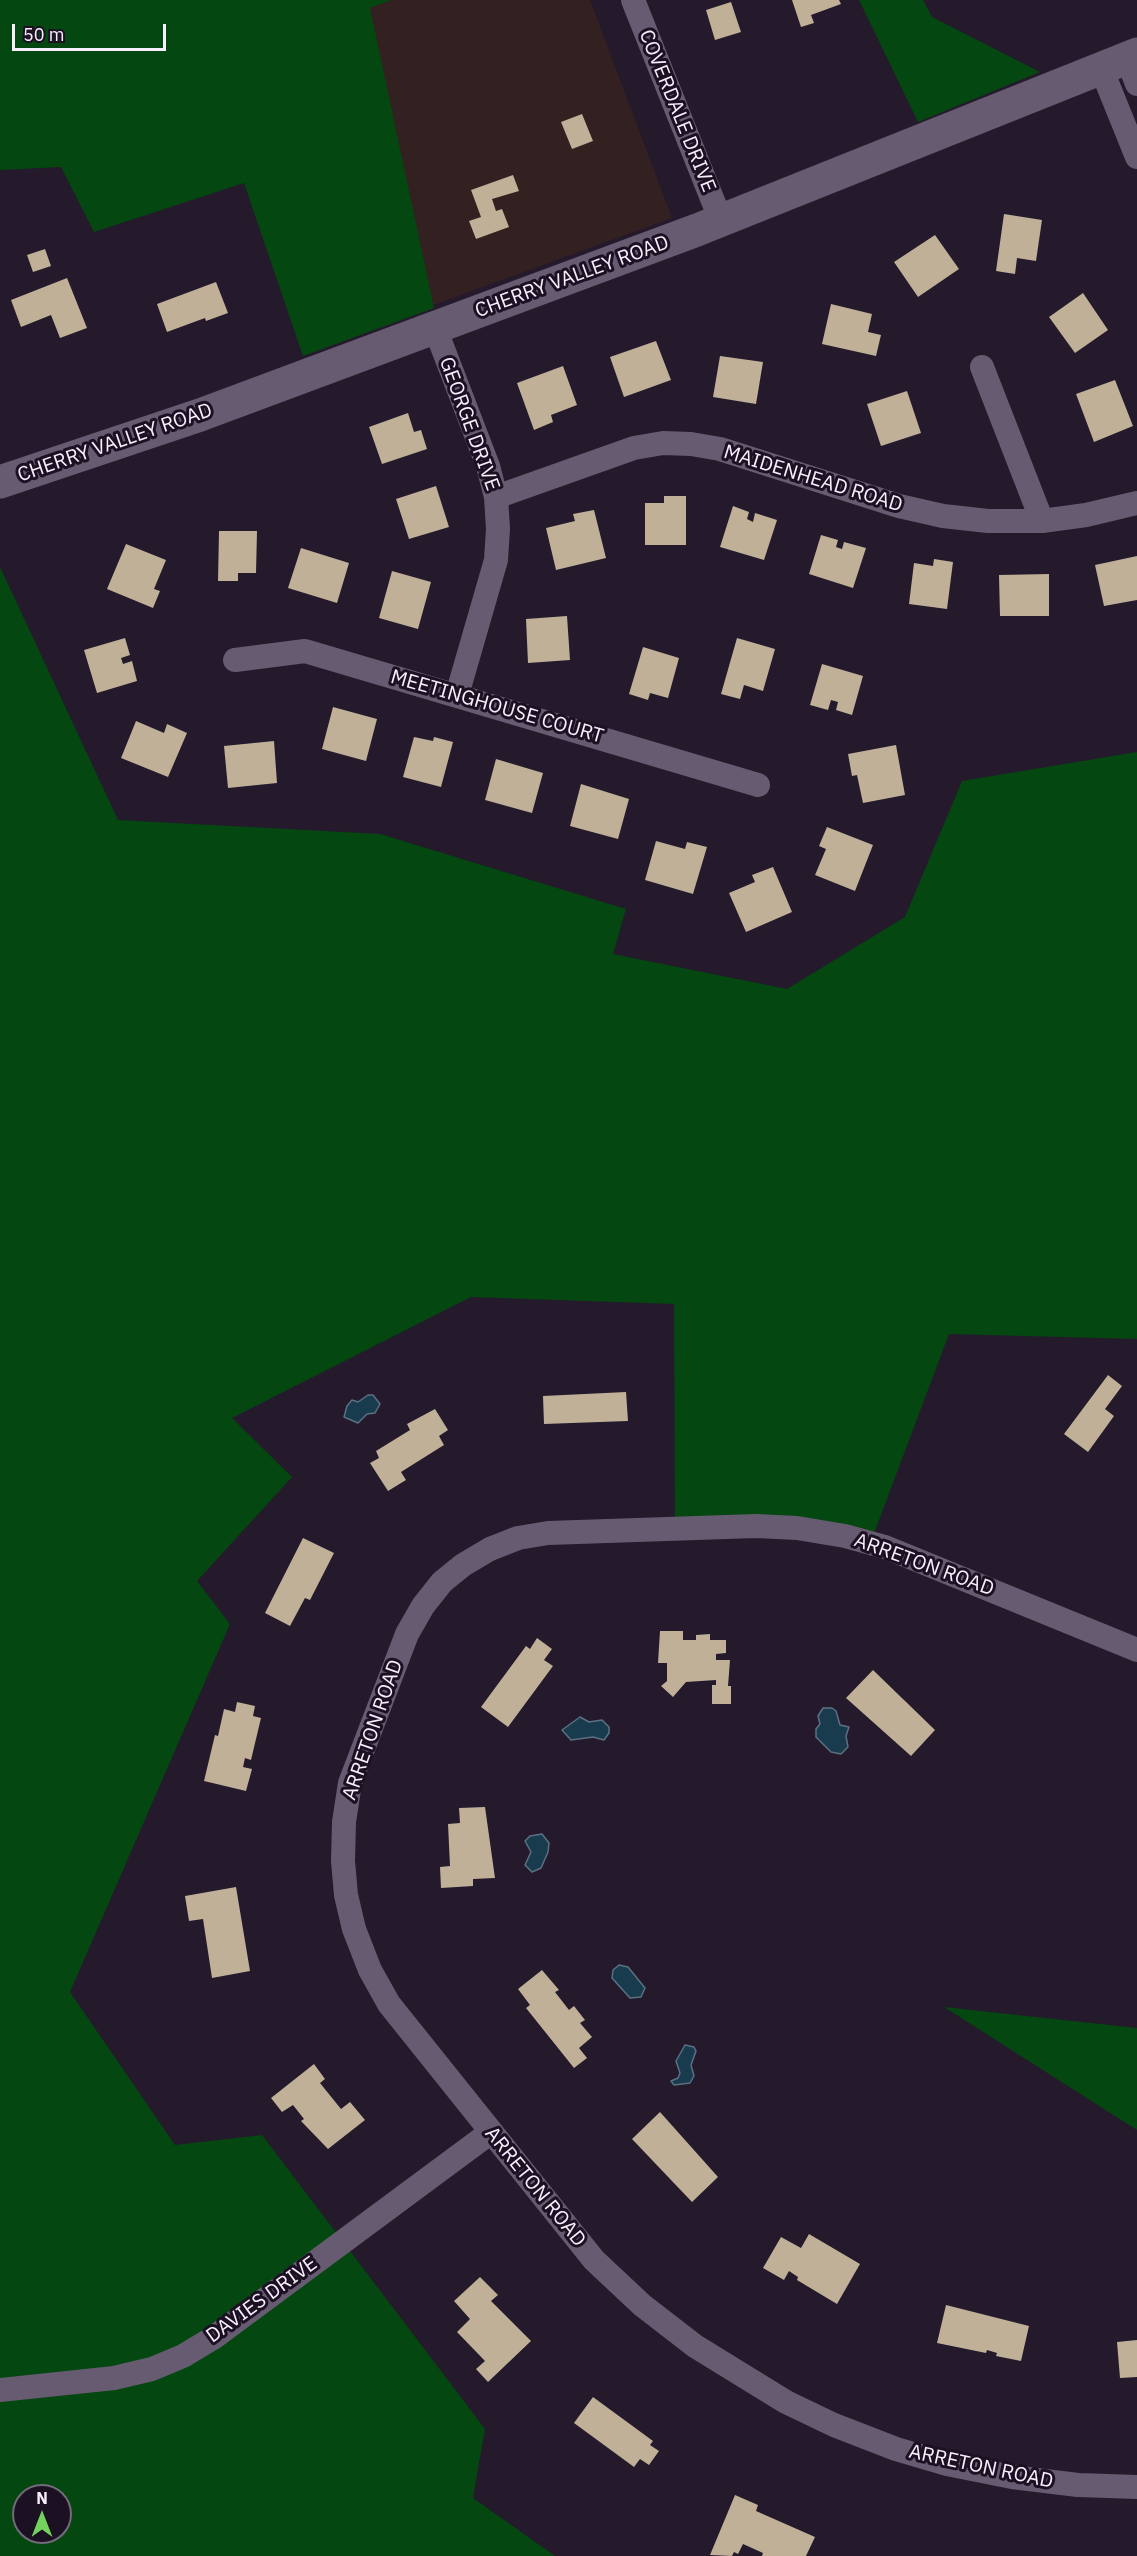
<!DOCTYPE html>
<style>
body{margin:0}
#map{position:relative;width:1137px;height:2556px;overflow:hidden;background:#241a2c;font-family:"IBM Plex Sans",sans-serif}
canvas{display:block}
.north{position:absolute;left:12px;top:2484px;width:60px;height:60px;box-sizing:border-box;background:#1b1123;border:2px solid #736a7a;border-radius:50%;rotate:0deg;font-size:16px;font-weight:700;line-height:24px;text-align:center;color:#f7effd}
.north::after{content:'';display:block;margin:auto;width:21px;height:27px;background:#73d25c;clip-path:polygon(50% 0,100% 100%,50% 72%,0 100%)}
.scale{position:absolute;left:12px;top:24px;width:154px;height:27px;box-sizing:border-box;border:3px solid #f7effd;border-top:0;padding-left:8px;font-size:18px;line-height:21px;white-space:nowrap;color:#f7effd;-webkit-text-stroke:4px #1b1123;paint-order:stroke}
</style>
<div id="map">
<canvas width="1137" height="2556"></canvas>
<div class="north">N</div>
<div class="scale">50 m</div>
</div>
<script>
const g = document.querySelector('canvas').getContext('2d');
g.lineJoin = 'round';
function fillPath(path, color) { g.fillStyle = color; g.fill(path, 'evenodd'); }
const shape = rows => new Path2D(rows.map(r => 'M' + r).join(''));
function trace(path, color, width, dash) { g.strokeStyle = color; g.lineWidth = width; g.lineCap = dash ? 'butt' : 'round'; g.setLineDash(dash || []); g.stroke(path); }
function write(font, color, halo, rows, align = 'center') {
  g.font = font + ' "IBM Plex Sans",sans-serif'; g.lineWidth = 6; g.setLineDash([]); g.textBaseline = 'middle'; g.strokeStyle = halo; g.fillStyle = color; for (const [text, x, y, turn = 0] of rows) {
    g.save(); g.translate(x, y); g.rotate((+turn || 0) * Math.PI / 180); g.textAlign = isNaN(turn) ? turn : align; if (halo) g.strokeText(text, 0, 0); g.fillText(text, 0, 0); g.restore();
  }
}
fillPath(shape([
 [390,0,590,0,672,218,425,308,320,26]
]), '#332020');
fillPath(shape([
 [0,0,391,0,370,8,434,308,303,356,244,183,94,232,61,167,0,170],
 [859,0,923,0,932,17,1040,72,918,122],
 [0,567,118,820,380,834,626,909,613,954,787,989,905,917,962,781,1137,752,1137,1339,949,1334,870,1544,675,1529,674,1304,471,1297,232,1418,292,1477,197,1581,230,1624,70,1992,175,2145,262,2135,485,2429,473,2498,555,2556,0,2556],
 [24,2496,60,2496,60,2532,24,2532],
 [944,2007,1137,2028,1137,2130]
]), '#044710');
const water = shape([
 [368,1395,373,1395,380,1404,375,1413,367,1414,358,1423,344,1417,347,1406,352,1400,358,1402,368,1395],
 [823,1708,832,1708,836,1711,840,1725,849,1727,846,1736,848,1747,841,1754,831,1752,816,1737,816,1729,820,1724,818,1716,823,1708],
 [580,1717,589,1722,602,1720,609,1727,609,1733,604,1740,593,1737,571,1740,562,1730,580,1717],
 [542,1834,549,1843,548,1852,541,1868,532,1872,525,1865,531,1852,525,1841,530,1836,542,1834],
 [619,1965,628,1967,645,1988,641,1997,630,1998,612,1978,613,1970,619,1965],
 [685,2045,694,2047,696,2051,691,2065,694,2076,690,2083,674,2085,671,2081,678,2078,680,2073,676,2061,685,2045]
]);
fillPath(water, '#183b4d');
trace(water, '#5b7182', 1.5);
fillPath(shape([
 [792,0,839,0,841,4,811,15,814,23,801,27],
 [731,2,741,32,715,40,706,10],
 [582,114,593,141,572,149,561,122],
 [513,175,519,191,492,199,496,211,502,209,509,227,476,239,469,221,481,217,471,190],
 [1004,214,1042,220,1036,261,1017,258,1015,274,996,271],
 [935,235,959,269,918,297,894,262],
 [45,249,51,266,33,272,27,255],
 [67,278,87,328,60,338,51,315,21,327,11,300],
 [216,282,228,313,206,321,205,318,167,332,157,304],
 [1083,293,1108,330,1075,353,1049,317],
 [831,304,872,314,868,332,881,335,876,356,822,344],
 [656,341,671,380,624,397,610,357],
 [720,356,763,362,756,404,713,397],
 [563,366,577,405,551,415,553,422,534,430,517,383],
 [1115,380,1133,426,1094,442,1076,394],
 [907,391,921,433,881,446,867,404],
 [408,413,414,432,421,430,427,449,382,464,369,427],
 [436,486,449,527,409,539,396,499],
 [664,496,686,496,686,545,645,545,645,503,664,503],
 [733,506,749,512,747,519,753,522,755,513,777,520,764,560,720,547],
 [594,510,606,558,556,570,546,528,575,521,573,514],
 [219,531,257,531,256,573,238,573,238,581,218,581],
 [821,535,838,540,836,547,842,549,844,542,866,548,853,588,809,574],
 [126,544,166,560,154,589,160,591,153,608,107,589],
 [301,548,349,563,337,603,288,588],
 [1137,556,1137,600,1104,606,1095,565],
 [934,559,953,562,947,609,909,604,914,563,933,566],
 [392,571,431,582,418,629,379,618],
 [1049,574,1049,616,1000,616,999,575],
 [567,616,570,660,528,663,526,619],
 [125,638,130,655,121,658,123,664,132,661,137,681,97,693,84,650],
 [737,638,775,649,763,691,744,685,740,699,721,694],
 [643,647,679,658,668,698,650,693,648,700,629,694],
 [822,664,863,676,852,715,836,710,838,702,831,700,828,710,810,705],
 [333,707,377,719,366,761,322,749],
 [136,721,164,733,167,724,187,733,168,777,121,758],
 [414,737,433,741,434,737,453,742,441,787,403,777],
 [274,741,277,783,228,788,224,746],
 [896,745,905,795,863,803,857,775,852,776,848,754],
 [496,759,543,773,532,813,485,800],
 [581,784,629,799,618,839,570,826],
 [827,827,873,845,855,891,815,875,826,849,819,846],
 [656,841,685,849,687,842,707,847,693,894,645,880],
 [773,867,792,912,746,932,729,893,755,882,752,875],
 [1108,1375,1122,1386,1105,1409,1114,1416,1088,1452,1064,1434],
 [626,1392,628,1421,544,1424,543,1396],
 [435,1409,448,1430,439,1436,444,1445,401,1472,406,1480,388,1491,370,1463,379,1458,376,1451,410,1430,407,1424],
 [303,1538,334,1553,310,1600,305,1598,290,1626,265,1613],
 [660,1631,683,1631,683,1640,696,1640,696,1635,710,1634,710,1640,726,1640,726,1653,716,1654,716,1660,730,1660,728,1686,731,1686,731,1704,712,1704,712,1685,716,1685,716,1680,686,1682,673,1697,661,1686,667,1681,667,1663,658,1663],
 [537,1638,552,1649,544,1660,553,1666,508,1727,481,1707,526,1646,530,1649],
 [873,1670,935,1730,911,1756,846,1698],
 [237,1702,255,1706,253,1716,261,1718,251,1760,245,1758,243,1767,252,1769,246,1791,204,1781,215,1735,218,1736,224,1709,235,1712],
 [485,1807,495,1878,473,1879,473,1886,441,1888,440,1867,450,1866,448,1824,460,1823,459,1808],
 [236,1887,250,1971,212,1978,203,1919,189,1921,185,1896],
 [542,1970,559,1990,555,1992,569,2010,574,2006,585,2020,580,2023,592,2037,579,2048,587,2058,574,2068,526,2008,530,2005,518,1989],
 [314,2064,325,2079,320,2083,341,2109,350,2102,365,2120,328,2149,301,2121,304,2119,293,2105,282,2112,271,2098],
 [660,2112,718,2177,692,2202,632,2139],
 [809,2234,860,2264,837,2304,797,2280,798,2277,789,2271,784,2280,763,2268,781,2237,801,2248],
 [480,2277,498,2295,491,2301,531,2341,488,2382,476,2369,485,2361,457,2332,470,2319,454,2301],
 [946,2305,1029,2326,1021,2361,996,2356,997,2353,987,2350,986,2353,937,2343],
 [1137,2340,1137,2377,1120,2378,1117,2342],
 [593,2397,653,2441,650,2445,659,2451,649,2465,640,2459,634,2467,574,2423],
 [735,2495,758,2505,756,2511,815,2537,806,2556,762,2556,763,2553,743,2544,738,2554,734,2552,732,2556,710,2555]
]), '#bfb097');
trace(shape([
 [633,0,721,221],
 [1127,58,1137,84],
 [1101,68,1137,157],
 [435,328,488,466,496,497,498,529,496,560,457,695],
 [982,367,1042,521],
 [496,497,634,448,663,443,691,444,720,449,899,506,943,516,988,521,1042,521,1086,515,1137,503],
 [235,660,305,651,758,785],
 [1137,1650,885,1547,845,1536,797,1528,756,1526,548,1533,518,1538,490,1549,463,1565,442,1582,423,1606,407,1634,350,1783,344,1822,343,1861,346,1895,354,1929,370,1970,389,2004,594,2260,642,2305,695,2346,786,2402,834,2425,896,2449,947,2464,1012,2477,1078,2485,1137,2487],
 [0,2390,114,2378,152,2369,183,2356,213,2338,491,2132]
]), '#675b71', 24);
trace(shape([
 [0,482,200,415,697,230,1137,54]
]), '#675b71', 33);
write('20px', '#f7effd', '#1b1123', [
 ["COVERDALE DRIVE",677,111,68],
 ["CHERRY VALLEY ROAD",572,277,-20],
 ["GEORGE DRIVE",469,424,70],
 ["CHERRY VALLEY ROAD",115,443,-19],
 ["MAIDENHEAD ROAD",813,479,17],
 ["MEETINGHOUSE COURT",497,707,16],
 ["ARRETON ROAD",924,1565,20],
 ["ARRETON ROAD",373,1730,-71],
 ["ARRETON ROAD",535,2187,51],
 ["DAVIES DRIVE",262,2300,-36],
 ["ARRETON ROAD",981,2467,12]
]);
</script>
